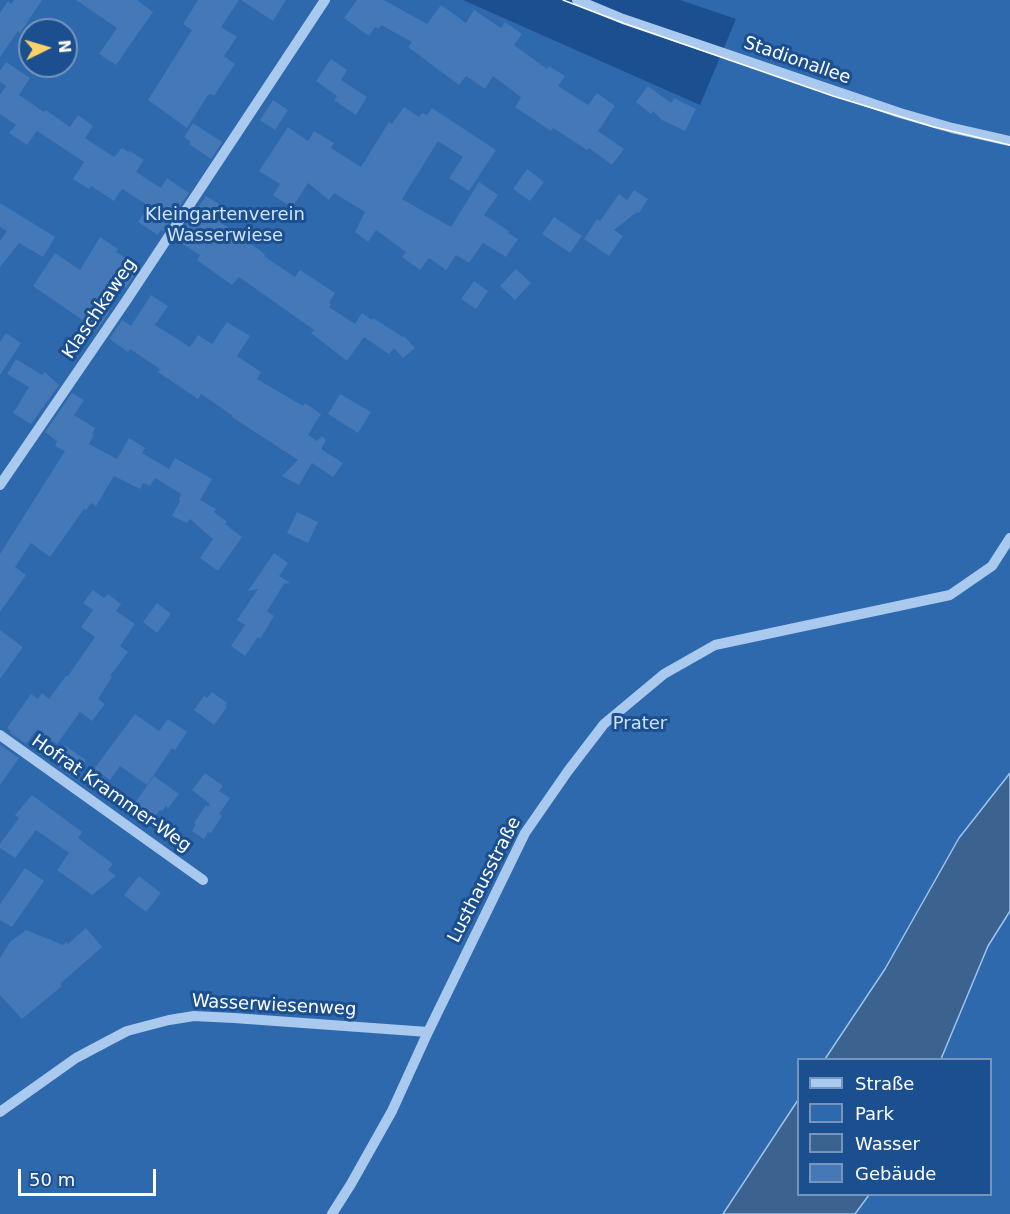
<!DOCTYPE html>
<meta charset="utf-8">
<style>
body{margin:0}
#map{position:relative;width:1010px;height:1214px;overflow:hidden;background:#1b4f8f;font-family:"DejaVu Sans",sans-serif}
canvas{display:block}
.legend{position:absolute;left:797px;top:1058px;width:195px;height:138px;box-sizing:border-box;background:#1b4f8f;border:2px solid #7695bc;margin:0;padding:8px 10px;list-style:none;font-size:18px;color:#fff}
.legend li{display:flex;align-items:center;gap:12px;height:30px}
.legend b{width:30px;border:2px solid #7695bc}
.north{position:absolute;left:18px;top:18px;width:60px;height:60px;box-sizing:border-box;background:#1b4f8f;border:2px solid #7695bc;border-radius:50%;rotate:85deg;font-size:16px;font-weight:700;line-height:24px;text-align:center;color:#fff}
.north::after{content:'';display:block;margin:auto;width:21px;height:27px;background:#ffd166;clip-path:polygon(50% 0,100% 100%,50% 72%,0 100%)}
.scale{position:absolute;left:18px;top:1169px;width:138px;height:27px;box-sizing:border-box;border:3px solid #fff;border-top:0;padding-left:8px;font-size:18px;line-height:21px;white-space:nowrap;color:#fff;-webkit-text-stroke:4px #1b4f8f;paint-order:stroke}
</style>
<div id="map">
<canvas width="1010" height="1214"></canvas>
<ul class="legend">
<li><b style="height:8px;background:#a9c9ee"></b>Straße</li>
<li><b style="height:16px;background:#2e69ad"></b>Park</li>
<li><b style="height:16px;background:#3c6290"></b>Wasser</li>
<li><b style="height:16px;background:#4478b7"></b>Gebäude</li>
</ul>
<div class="north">N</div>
<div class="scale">50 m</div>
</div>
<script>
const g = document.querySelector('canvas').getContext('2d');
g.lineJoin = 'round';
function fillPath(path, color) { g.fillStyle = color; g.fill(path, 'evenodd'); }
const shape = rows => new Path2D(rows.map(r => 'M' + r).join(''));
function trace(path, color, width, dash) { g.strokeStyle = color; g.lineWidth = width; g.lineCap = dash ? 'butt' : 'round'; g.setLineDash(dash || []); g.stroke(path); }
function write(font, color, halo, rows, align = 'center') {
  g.font = font + ' "DejaVu Sans",sans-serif'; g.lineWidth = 6; g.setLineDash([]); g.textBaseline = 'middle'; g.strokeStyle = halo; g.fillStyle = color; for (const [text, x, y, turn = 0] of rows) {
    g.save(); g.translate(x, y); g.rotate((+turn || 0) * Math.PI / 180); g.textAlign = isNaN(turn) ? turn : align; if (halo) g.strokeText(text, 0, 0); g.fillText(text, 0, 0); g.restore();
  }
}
fillPath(shape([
 [0,0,463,0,700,105,736,19,680,0,1010,0,1010,1214,0,1214],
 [30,30,66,30,66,66,30,66],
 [798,1060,990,1060,990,1194,798,1194]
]), '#2e69ad');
const water = shape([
 [1010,773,1010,911,988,946,941,1059,825,1059,885,969,959,838,1010,773],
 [798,1100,798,1194,869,1195,855,1214,723,1214,798,1100]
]);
fillPath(water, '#3c6290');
trace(water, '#9cc4f0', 1.5);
fillPath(shape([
 [14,0,42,0,20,33,18,31,0,57,0,13,8,1,11,4],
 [76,0,137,0,153,12,116,65,99,54,117,28],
 [198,0,239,0,221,27,237,37,224,56,235,64,214,96,211,94,208,95,187,128,148,100,192,30,183,24],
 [241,0,286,0,273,21],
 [357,0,384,0,427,24,441,5,466,23,474,10,501,28,505,22,522,34,514,45,547,69,549,66,565,76,558,86,588,105,597,93,615,106,598,131,624,149,612,165,589,148,587,150,553,128,551,131,515,107,521,97,493,76,485,89,466,76,459,85,408,47,412,42,381,25,379,29,375,27,369,36,344,18],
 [331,59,347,70,341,80,367,97,356,115,334,100,337,96,316,81],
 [6,62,30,78,19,95,44,112,46,110,70,127,78,115,93,126,85,138,114,157,122,148,129,152,130,151,144,160,136,172,161,188,167,178,189,193,163,231,161,230,158,235,138,222,149,206,122,189,114,201,91,186,89,189,73,179,84,162,37,131,27,145,9,133,16,125,0,114,0,95,6,86,0,82,0,71],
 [648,86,671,103,674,98,696,109,685,131,662,120,653,111,651,114,636,102],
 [273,100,288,110,275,130,260,120],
 [404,107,419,117,422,113,427,115,432,108,496,150,469,191,449,178,463,157,438,141,402,199,451,227,479,182,498,195,484,215,509,231,508,233,518,239,506,257,483,243,469,263,456,255,446,270,429,258,420,270,402,257,406,252,376,230,368,242,355,232,365,212,334,193,329,200,308,183,292,208,273,195,280,184,259,171,288,127,308,141,314,131,334,143,331,148,361,167,389,122,392,124],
 [193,123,222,142,211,159,189,144,191,142,184,137],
 [527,169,544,182,530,201,513,189],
 [634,190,648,199,639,213,637,212,614,230,623,236,609,256,584,239,597,219,600,221,619,194,627,200],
 [206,196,224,207,223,209,227,212,220,222,265,254,264,256,295,277,300,270,335,293,329,303,331,304,329,307,355,324,362,313,372,320,373,318,403,337,404,336,415,348,403,358,394,348,389,354,364,337,347,361,311,333,314,330,239,277,232,285,229,283,197,260,200,255,176,240],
 [0,203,55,237,43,257,19,243,0,267,0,241,7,231,0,227],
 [554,217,582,236,570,253,542,234],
 [100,237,118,249,116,252,140,267,126,288,123,286,107,309,110,311,97,330,33,286,55,253,80,270],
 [516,269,531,283,515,300,500,286],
 [474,281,488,291,476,309,461,299],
 [151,295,168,306,155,325,190,347,198,335,212,344,227,322,250,336,237,356,261,372,257,379,303,406,305,403,321,414,308,435,317,441,322,436,326,440,321,449,343,463,333,477,312,463,299,485,282,476,298,460,232,417,233,416,201,394,198,399,158,372,160,369,130,349,128,352,111,340,110,338,122,320,131,326],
 [6,333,21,343,0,375,0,342],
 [16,359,42,375,45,372,59,385,31,424,13,413,29,387,7,374],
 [72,393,84,400,74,415,95,428,92,434,94,435,89,444,117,459,129,438,145,448,142,453,169,469,175,458,212,479,200,500,216,509,214,512,227,522,225,524,242,537,218,571,200,558,213,539,190,519,187,523,172,516,180,501,179,500,181,494,155,478,150,486,143,483,140,489,114,476,96,506,91,503,86,510,84,509,50,557,31,543,15,567,26,575,0,612,0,554,65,451,55,446,57,441,45,432],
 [340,394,371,412,358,433,328,414],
 [297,512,318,522,308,543,287,533],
 [274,553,288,563,279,576,290,583,284,584,267,611,274,616,260,639,258,637,245,656,231,646,245,625,237,620,258,589,248,591],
 [93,590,104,598,108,594,121,604,116,611,135,624,120,646,128,652,110,676,112,677,98,699,105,704,92,721,80,712,57,744,37,729,26,744,9,732,11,731,7,728,31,694,38,699,42,693,49,699,66,676,68,676,95,637,81,627,93,610,83,603],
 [157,603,171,614,157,633,143,622],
 [0,630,23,647,0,679],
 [212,692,227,703,225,706,227,707,214,725,194,710,204,696,207,698],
 [135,714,159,731,168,719,187,732,175,750,172,748,147,785,120,766,110,780,94,769],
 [0,745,19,758,0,785],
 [64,745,86,760,74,778,52,762],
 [205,773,223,786,219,791,230,798,219,814,222,816,211,833,208,832,204,839,192,831,196,824,194,823,206,805,208,807,210,804,192,790],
 [154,776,179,794,168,808,166,806,162,811,160,810,153,818,134,804],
 [32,795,82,832,78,838,113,864,108,870,116,876,92,895,57,870,69,853,36,830,15,858,0,848,0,844,19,818,15,815],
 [25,868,44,881,12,927,0,920,0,904],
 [139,876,161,893,146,912,124,895],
 [86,928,102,947,60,984,62,986,22,1019,0,995,0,958,10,942,26,930,63,945,66,942,68,944]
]), '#4478b7');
trace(shape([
 [577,0,623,19,900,113,952,128,1010,141],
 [0,485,126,301,325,0],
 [0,735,203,880],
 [0,1112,76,1058,127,1031,169,1020,194,1016,234,1018,428,1032],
 [332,1214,351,1184,392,1111,428,1032,525,833,568,771,604,724,664,674,715,645,950,595,992,566,1010,538]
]), '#a9c9ee', 10);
trace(shape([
 [563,0,623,23,833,96,934,127,1010,145]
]), '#fff', 1.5);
write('18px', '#fff', '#1b4f8f', [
 ["Stadionallee",797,61,19],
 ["Klaschkaweg",100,309,-56],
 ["Hofrat Krammer-Weg",111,794,35],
 ["Lusthausstraße",485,880,-63],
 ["Wasserwiesenweg",274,1006,3]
]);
write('18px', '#cfe3fa', '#1b4f8f', [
 ["Kleingartenverein",225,215],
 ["Wasserwiese",225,236],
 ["Prater",640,724]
]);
</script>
